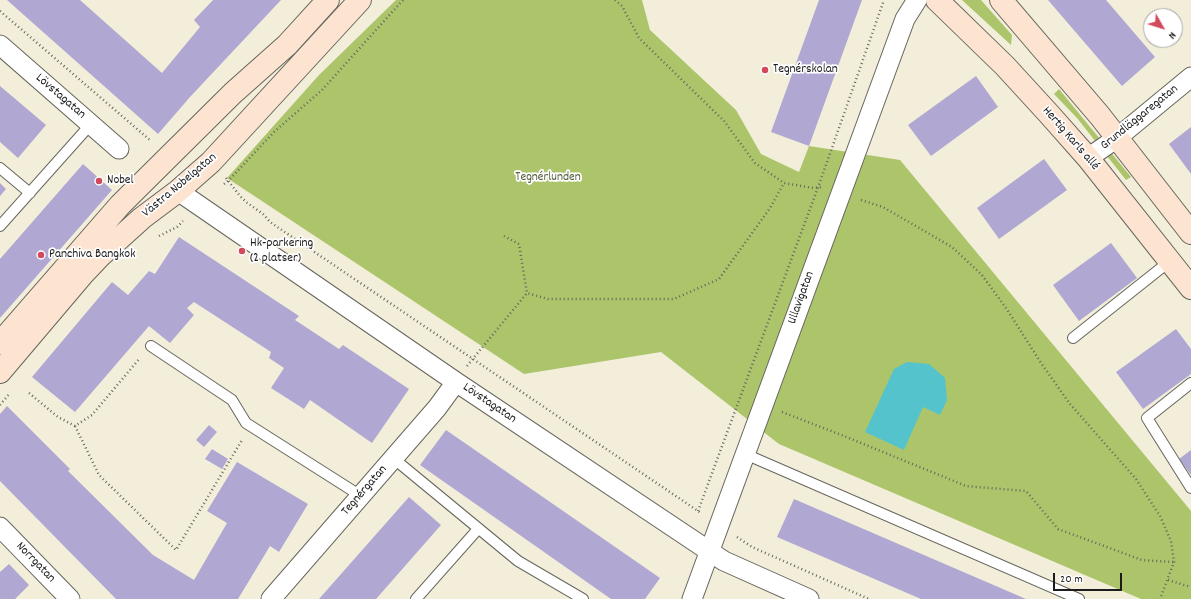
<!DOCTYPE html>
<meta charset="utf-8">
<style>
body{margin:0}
#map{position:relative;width:1191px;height:599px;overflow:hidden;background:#f2eeda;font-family:Dekko,sans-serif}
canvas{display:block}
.north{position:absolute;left:1143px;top:8px;width:40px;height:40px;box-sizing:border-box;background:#fff;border:1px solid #a4a4a4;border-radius:50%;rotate:129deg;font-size:11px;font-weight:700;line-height:16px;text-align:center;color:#1c1c1c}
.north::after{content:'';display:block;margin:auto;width:14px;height:18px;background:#d1495b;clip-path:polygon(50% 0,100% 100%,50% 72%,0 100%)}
.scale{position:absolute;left:1053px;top:573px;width:69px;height:18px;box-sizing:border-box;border:2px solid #1c1c1c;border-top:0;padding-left:5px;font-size:12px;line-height:14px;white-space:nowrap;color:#1c1c1c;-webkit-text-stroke:3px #fff;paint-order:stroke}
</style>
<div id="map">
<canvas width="1191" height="599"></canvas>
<div class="north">N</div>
<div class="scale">20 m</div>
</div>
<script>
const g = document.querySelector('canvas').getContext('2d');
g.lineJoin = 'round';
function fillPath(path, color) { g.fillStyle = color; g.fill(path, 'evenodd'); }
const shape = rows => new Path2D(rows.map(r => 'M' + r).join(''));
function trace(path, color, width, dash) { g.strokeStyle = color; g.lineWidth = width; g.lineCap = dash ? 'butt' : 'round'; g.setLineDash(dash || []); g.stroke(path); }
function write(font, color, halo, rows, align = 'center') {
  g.font = font + ' Dekko,sans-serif'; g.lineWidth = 3.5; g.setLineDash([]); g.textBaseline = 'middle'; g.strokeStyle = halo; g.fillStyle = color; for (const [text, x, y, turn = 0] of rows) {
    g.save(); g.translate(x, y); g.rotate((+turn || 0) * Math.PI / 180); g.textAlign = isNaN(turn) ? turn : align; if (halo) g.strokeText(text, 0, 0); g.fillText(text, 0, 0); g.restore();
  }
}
fillPath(shape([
 [396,0,642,0,650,30,736,110,761,154,799,172,809,146,900,160,1191,511,1191,599,1141,599,779,444,661,352,524,374,227,178,319,75],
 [962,0,981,0,1012,35,1011,45],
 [1059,89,1131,177,1126,180,1077,118,1054,94]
]), '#acc56b');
fillPath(shape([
 [907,362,929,364,945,378,947,400,940,415,923,407,904,450,865,432,894,369]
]), '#55c3cc');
fillPath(shape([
 [7,0,80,0,162,73,200,27,194,20,213,0,281,0,190,97,158,134],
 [819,0,862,0,809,146,771,132],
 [1048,0,1106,0,1155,57,1122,86],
 [976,76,998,107,931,156,908,125],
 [0,86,46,125,18,158,0,142],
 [1191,127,1191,174,1169,144],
 [1044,159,1067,190,999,239,977,208],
 [83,164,112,190,0,318,0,259],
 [0,183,6,189,0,196],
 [179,237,299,316,295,320,339,349,343,345,409,389,372,443,310,400,304,409,271,388,284,368,269,358,271,352,194,302,187,308,194,315,170,343,149,326,75,412,32,377,112,282,128,295,149,271,155,274],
 [1111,243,1137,278,1079,321,1053,285],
 [1176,329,1191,349,1191,374,1143,409,1116,372],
 [7,406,70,469,68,471,153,555,194,580,227,523,207,511,237,462,308,504,279,552,270,546,238,599,116,599,0,481,0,414],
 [209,425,217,432,204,447,196,440],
 [446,430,660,578,645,599,611,599,420,465],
 [212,449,228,459,222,469,205,459],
 [1191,450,1191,475,1179,459],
 [409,497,441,525,376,599,319,599],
 [794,499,1026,599,921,599,777,537],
 [9,564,29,585,15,599,0,599,0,572]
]), '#b0a7d2');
const service = shape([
 [0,168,30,193],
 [0,226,91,124],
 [1073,338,1170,261],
 [151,346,232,400,246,423,361,496],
 [1191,383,1147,418,1191,488],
 [745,454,1079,599],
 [393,458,518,561,583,599],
 [416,599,478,529]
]);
const minor = shape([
 [0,45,119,149],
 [1088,158,1117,138,1191,77],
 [178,191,456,382,724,561,809,599],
 [0,527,70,599],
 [271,599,437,408,456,382],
 [692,599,905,19,917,0]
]);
const secondary = shape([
 [937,0,1005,66,1049,114,1088,158,1191,288],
 [1001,0,1100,116,1191,233],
 [0,343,120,205,233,93,287,45,328,0],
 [0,372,83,274,101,255,142,218,178,191,211,162,360,0]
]);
trace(service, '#67665e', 12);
trace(minor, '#67665e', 21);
trace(secondary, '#67665e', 24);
trace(shape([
 [615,0,622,6,639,38,724,121,755,163,784,183,813,188,821,187],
 [0,11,151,141],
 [226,178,240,196,246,202,263,214,270,222,701,513],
 [224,184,229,180,274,132,322,90,403,0],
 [861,200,883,207,952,247,982,275,1008,311,1041,363,1070,404,1136,479,1160,516,1171,541,1174,562,1160,599],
 [159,236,177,227,183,221],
 [504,236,519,244,527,293],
 [467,366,527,293,548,299,674,299,719,279,770,208,784,183],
 [29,393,58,417,75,426,92,415,140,358],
 [0,405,10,393],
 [782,412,844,436,966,486,1026,491,1058,529,1142,560,1174,562],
 [75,426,99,475,176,550,242,440],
 [698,511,820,182,884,0],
 [737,537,752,547,869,599],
 [1168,580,1191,587]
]), '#67665e', 2.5, [1, 3]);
trace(service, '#fff', 10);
trace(minor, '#fff', 19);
trace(secondary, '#fde4d1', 22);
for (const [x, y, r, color] of [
 [765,70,4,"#d1495b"],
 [99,181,4,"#d1495b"],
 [242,251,4,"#d1495b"],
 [41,255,4,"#d1495b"]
]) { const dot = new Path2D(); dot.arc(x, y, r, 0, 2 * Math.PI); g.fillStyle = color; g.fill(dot); trace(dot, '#fff', 1.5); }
write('13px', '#1c1c1c', '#fff', [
 ["Tegnérskolan",773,70],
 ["Nobel",107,181],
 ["Hk-parkering",250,244],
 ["(2 platser)",250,259],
 ["Panchiva Bangkok",49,255]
], 'left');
write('13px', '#1c1c1c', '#fff', [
 ["Lövstagatan",60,97,41],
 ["Grundläggaregatan",1140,118,-39],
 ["Hertig Karls allé",1070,139,49],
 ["Västra Nobelgatan",180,186,-40],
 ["Ullavigatan",802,298,-70],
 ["Lövstagatan",489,404,34],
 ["Tegnérgatan",365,491,-49],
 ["Norrgatan",35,563,46]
]);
write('13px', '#56603c', '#fff', [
 ["Tegnérlunden",548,178]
]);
</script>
